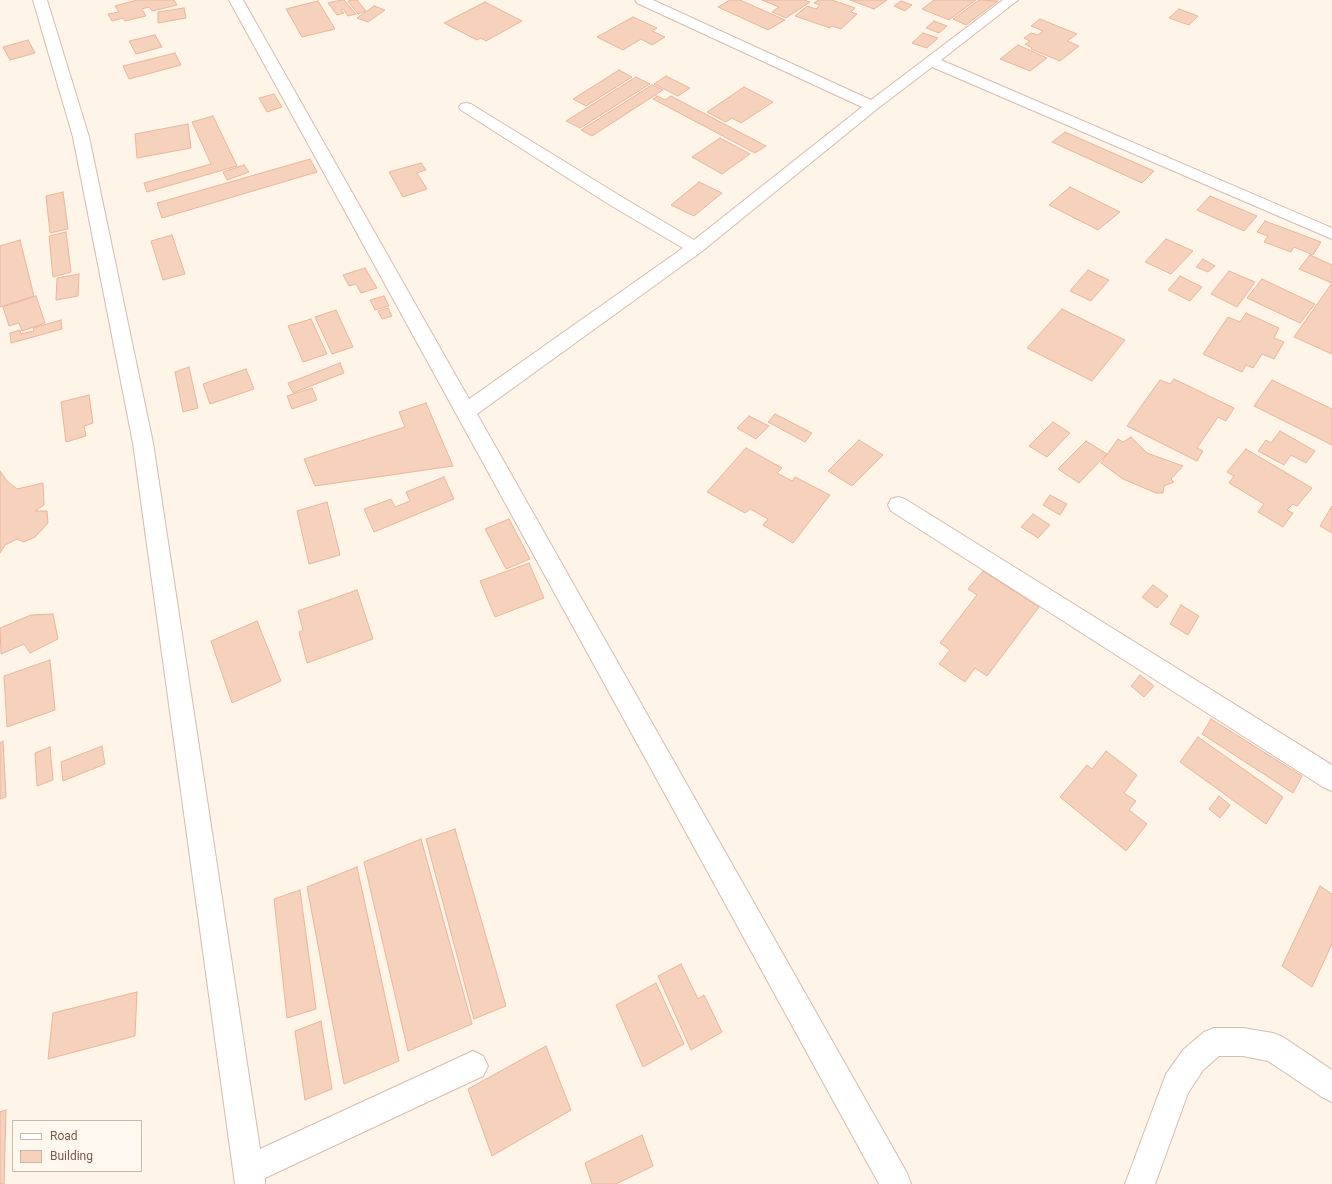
<!DOCTYPE html>
<style>
body{margin:0}
#map{position:relative;width:1332px;height:1184px;overflow:hidden;background:#fef4e7;font-family:Roboto,sans-serif}
canvas{display:block}
.legend{position:absolute;left:12px;top:1120px;width:130px;height:52px;box-sizing:border-box;background:#fff8ef;border:1px solid #cab8ac;margin:0;padding:5px 7px;list-style:none;font-size:12px;color:#7b5848}
.legend li{display:flex;align-items:center;gap:8px;height:20px}
.legend b{width:20px;border:1px solid #cab8ac}
</style>
<div id="map">
<canvas width="1332" height="1184"></canvas>
<ul class="legend">
<li><b style="height:5px;background:#fff"></b>Road</li>
<li><b style="height:11px;background:#f6d1bc"></b>Building</li>
</ul>
</div>
<script>
const g = document.querySelector('canvas').getContext('2d');
g.lineJoin = 'round';
function fillPath(path, color) { g.fillStyle = color; g.fill(path, 'evenodd'); }
const shape = rows => new Path2D(rows.map(r => 'M' + r).join(''));
function trace(path, color, width, dash) { g.strokeStyle = color; g.lineWidth = width; g.lineCap = dash ? 'butt' : 'round'; g.setLineDash(dash || []); g.stroke(path); }
const building = shape([
 [137,0,174,0,177,5,152,11,149,7,142,9,146,16,125,21,123,18,112,21,108,14,119,12,115,6,137,0],
 [341,0,344,0,356,14,348,16,343,9,341,10,344,13,337,15,328,3,341,0],
 [352,0,357,0,366,11,358,14,348,1,352,0],
 [730,0,740,0,785,20,768,30,718,7,730,0],
 [762,0,804,0,810,2,786,18,772,12,779,7,762,0],
 [818,0,832,0,855,8,851,12,857,14,841,29,832,26,830,28,795,16,807,6,816,9,820,5,814,3,818,0],
 [850,0,887,0,874,9,850,0],
 [934,0,976,0,949,20,922,9,934,0],
 [979,0,998,1,966,25,953,19,979,0],
 [318,1,335,29,302,37,286,9,318,1],
 [901,1,912,5,905,11,894,6,901,1],
 [485,2,522,21,486,41,481,38,477,40,444,23,485,2],
 [374,6,385,10,368,22,357,18,374,6],
 [184,8,186,18,158,23,158,12,184,8],
 [1179,9,1198,16,1189,25,1169,18,1179,9],
 [633,17,657,28,652,31,665,37,652,45,641,39,623,50,597,37,633,17],
 [1040,19,1077,34,1067,41,1079,46,1060,61,1031,49,1032,48,1025,44,1030,41,1024,38,1031,33,1038,35,1043,31,1031,26,1040,19],
 [934,21,947,26,939,33,926,28,934,21],
 [923,33,938,38,927,48,912,43,923,33],
 [155,35,162,47,136,54,129,41,155,35],
 [28,40,35,53,10,60,3,47,28,40],
 [1018,45,1047,58,1030,71,1000,59,1018,45],
 [175,53,181,65,129,79,123,66,175,53],
 [619,70,632,77,586,106,573,99,619,70],
 [666,76,690,88,678,96,654,84,666,76],
 [636,77,650,84,580,128,566,121,636,77],
 [652,85,663,90,592,136,581,130,652,85],
 [744,87,773,102,741,123,732,118,726,122,707,112,744,87],
 [274,94,282,107,267,112,259,98,274,94],
 [657,96,665,100,671,96,766,146,755,153,653,99,657,96],
 [213,116,237,166,147,192,144,183,211,164,192,122,213,116],
 [188,124,191,148,137,158,135,134,188,124],
 [1065,132,1154,171,1142,183,1052,142,1065,132],
 [720,138,750,154,722,174,692,157,720,138],
 [310,159,317,172,162,218,157,203,310,159],
 [421,163,426,170,417,173,427,189,403,197,389,172,421,163],
 [244,165,249,172,227,180,223,172,244,165],
 [699,182,722,193,694,216,671,205,699,182],
 [1070,187,1120,212,1098,230,1049,205,1070,187],
 [63,192,68,229,50,233,46,196,63,192],
 [1210,196,1257,216,1244,231,1197,210,1210,196],
 [1265,221,1321,242,1313,255,1294,247,1291,252,1264,242,1268,236,1257,232,1265,221],
 [66,232,71,272,53,277,49,236,66,232],
 [172,235,185,274,163,280,151,241,172,235],
 [1166,239,1193,251,1171,274,1145,262,1166,239],
 [20,240,34,296,0,307,0,246,20,240],
 [1310,255,1332,265,1332,354,1294,337,1332,283,1299,269,1310,255],
 [1203,259,1215,266,1208,272,1196,267,1203,259],
 [365,268,377,288,361,293,356,284,349,286,343,275,365,268],
 [1088,270,1109,280,1091,301,1070,291,1088,270],
 [1229,271,1255,282,1237,307,1211,294,1229,271],
 [79,274,78,296,56,300,57,278,79,274],
 [1180,276,1202,287,1190,301,1168,290,1180,276],
 [1262,279,1315,304,1300,323,1247,298,1262,279],
 [36,296,45,323,22,331,19,323,9,326,3,307,36,296],
 [384,296,389,306,375,310,370,300,384,296],
 [388,308,392,316,382,319,378,311,388,308],
 [1062,309,1125,340,1092,381,1027,348,1062,309],
 [336,310,353,347,332,354,315,317,336,310],
 [1246,313,1279,328,1274,338,1284,342,1274,359,1262,354,1253,368,1246,365,1242,372,1203,354,1228,317,1240,322,1246,313],
 [311,319,327,354,303,362,288,326,311,319],
 [61,320,62,329,11,343,10,333,20,330,21,334,34,331,33,328,61,320],
 [340,363,344,373,293,393,288,383,340,363],
 [189,367,198,408,183,412,175,372,189,367],
 [246,369,254,389,210,404,203,384,246,369],
 [1174,379,1234,408,1226,421,1218,417,1197,448,1203,451,1197,461,1127,426,1160,380,1170,384,1174,379],
 [1272,380,1332,409,1332,445,1254,406,1272,380],
 [312,388,317,400,292,409,287,396,312,388],
 [89,395,93,423,84,426,86,436,66,442,61,402,89,395],
 [426,403,453,466,315,486,304,459,405,427,399,412,426,403],
 [775,414,812,433,805,442,768,422,775,414],
 [749,416,769,426,756,439,737,428,749,416],
 [1053,422,1070,433,1047,457,1029,446,1053,422],
 [1280,431,1315,451,1306,463,1291,455,1284,465,1258,451,1266,440,1271,443,1280,431],
 [1131,437,1147,453,1183,466,1171,479,1174,482,1164,486,1163,493,1156,493,1123,479,1101,463,1118,439,1123,442,1131,437],
 [859,440,883,455,852,486,828,471,859,440],
 [1086,441,1107,454,1079,483,1058,469,1086,441],
 [746,448,782,468,777,473,792,481,795,477,830,495,793,543,763,525,768,519,750,509,745,513,707,492,746,448],
 [1246,449,1312,488,1297,506,1293,504,1287,510,1293,513,1283,527,1258,512,1264,504,1229,483,1234,476,1227,472,1246,449],
 [0,471,7,481,17,489,43,483,44,505,35,511,47,511,48,523,35,537,24,542,17,539,5,545,0,553,0,471],
 [444,477,454,499,374,532,364,509,391,499,395,507,410,501,406,492,444,477],
 [1050,495,1067,504,1060,515,1043,505,1050,495],
 [327,502,340,555,309,564,297,511,327,502],
 [1332,506,1332,533,1320,526,1332,506],
 [1033,514,1050,525,1038,538,1021,527,1033,514],
 [509,519,530,559,506,569,485,529,509,519],
 [529,563,544,598,495,617,480,581,529,563],
 [983,571,1039,607,987,676,975,668,965,682,939,664,950,650,940,643,977,595,968,589,983,571],
 [1153,585,1168,596,1157,608,1142,597,1153,585],
 [357,590,373,639,307,663,299,632,303,630,298,611,357,590],
 [1181,605,1199,616,1188,635,1170,624,1181,605],
 [53,614,58,639,30,653,24,644,1,654,0,628,31,615,53,614],
 [257,621,281,681,232,703,211,641,257,621],
 [50,660,55,710,7,727,4,676,50,660],
 [1140,675,1154,686,1144,697,1131,686,1140,675],
 [1211,719,1302,776,1293,793,1202,734,1211,719],
 [1198,737,1283,797,1266,824,1180,762,1198,737],
 [3,741,6,797,0,799,0,743,3,741],
 [102,746,105,764,63,781,61,762,102,746],
 [50,747,53,780,37,786,35,753,50,747],
 [1106,751,1137,775,1124,793,1136,801,1129,810,1147,824,1126,851,1060,797,1087,765,1092,769,1106,751],
 [1219,796,1230,805,1220,818,1209,809,1219,796],
 [455,829,506,1006,474,1019,426,839,455,829],
 [421,839,472,1024,408,1051,364,862,421,839],
 [357,867,399,1061,344,1084,307,887,357,867],
 [1320,886,1332,894,1332,944,1312,987,1282,966,1320,886],
 [300,890,316,1009,287,1018,274,899,300,890],
 [681,964,698,999,704,995,722,1032,691,1050,658,976,681,964],
 [656,983,684,1044,643,1067,616,1005,656,983],
 [137,992,135,1036,48,1059,53,1013,137,992],
 [321,1021,332,1089,305,1100,295,1031,321,1021],
 [546,1046,571,1110,492,1156,468,1089,546,1046],
 [6,1110,4,1184,0,1184,0,1112,6,1110],
 [642,1135,653,1166,616,1184,592,1184,585,1163,642,1135]
]);
fillPath(building, '#f6d1bc');
trace(building, '#eab59b', 1);
const minor = shape([
 [33,0,47,0,89,137,153,443,260,1149,473,1051,483,1056,488,1066,483,1076,265,1178,265,1184,235,1184,133,443,73,137,33,0],
 [229,0,243,0,469,399,683,248,610,205,461,110,459,107,461,104,466,103,471,104,622,197,694,240,862,107,637,3,635,0,653,0,871,100,1003,0,1018,0,941,60,1332,228,1332,239,932,67,877,109,701,252,477,414,907,1173,911,1184,879,1184,229,0],
 [898,497,905,499,1332,765,1332,791,1323,787,891,511,888,505,891,499,898,497],
 [1214,1028,1243,1028,1273,1033,1283,1037,1332,1070,1332,1102,1322,1097,1268,1061,1243,1056,1219,1056,1203,1070,1188,1093,1155,1184,1125,1184,1166,1074,1183,1050,1204,1032,1214,1028]
]);
trace(minor, '#d4bdae', 2);
fillPath(minor, '#fff');
</script>
